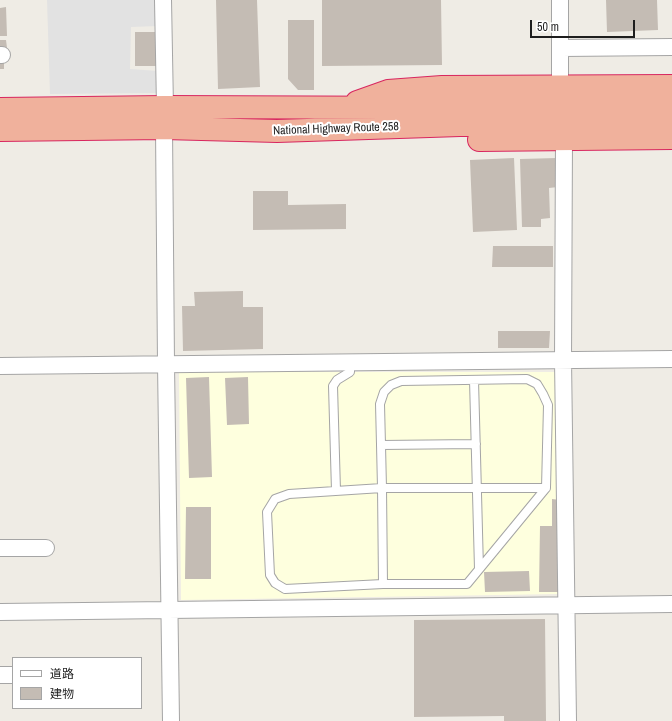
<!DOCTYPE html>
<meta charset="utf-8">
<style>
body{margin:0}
#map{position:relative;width:672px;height:721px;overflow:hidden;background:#efece5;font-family:"Archivo Narrow","Noto Sans JP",sans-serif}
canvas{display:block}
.legend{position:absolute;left:12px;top:657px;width:130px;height:52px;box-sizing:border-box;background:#fff;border:1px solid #a5a5a5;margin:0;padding:5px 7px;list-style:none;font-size:12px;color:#1e1e1e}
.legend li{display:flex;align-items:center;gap:8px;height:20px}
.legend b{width:20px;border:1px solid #a5a5a5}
.scale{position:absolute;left:530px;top:20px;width:105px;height:18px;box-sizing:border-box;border:2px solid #1e1e1e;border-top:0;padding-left:5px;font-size:12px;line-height:14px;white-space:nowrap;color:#1e1e1e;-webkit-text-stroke:3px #fff;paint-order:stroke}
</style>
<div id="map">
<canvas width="672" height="721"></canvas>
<ul class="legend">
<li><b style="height:5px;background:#fff"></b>道路</li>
<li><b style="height:11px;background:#c4bcb4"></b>建物</li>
</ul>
<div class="scale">50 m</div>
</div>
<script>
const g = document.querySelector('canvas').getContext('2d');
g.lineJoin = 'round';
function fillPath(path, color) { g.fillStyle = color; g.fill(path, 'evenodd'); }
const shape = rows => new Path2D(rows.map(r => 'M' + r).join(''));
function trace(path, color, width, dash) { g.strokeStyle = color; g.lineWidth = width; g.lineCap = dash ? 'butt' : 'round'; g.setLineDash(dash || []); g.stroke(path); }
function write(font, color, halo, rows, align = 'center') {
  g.font = font + ' "Archivo Narrow",sans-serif'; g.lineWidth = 4; g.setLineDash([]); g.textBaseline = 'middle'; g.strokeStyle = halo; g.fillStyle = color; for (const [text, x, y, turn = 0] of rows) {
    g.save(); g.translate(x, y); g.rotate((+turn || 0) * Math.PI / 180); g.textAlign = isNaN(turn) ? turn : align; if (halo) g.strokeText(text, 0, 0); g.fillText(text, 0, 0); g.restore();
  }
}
fillPath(shape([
 [179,372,559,372,561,594,181,600]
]), '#feffde');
fillPath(shape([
 [47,0,158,0,158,26,131,27,130,69,158,71,158,93,50,94]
]), '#e2e2e2');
fillPath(shape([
 [216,0,257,0,260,87,218,89],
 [322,0,441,0,442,65,322,66],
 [606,0,657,0,658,30,607,32],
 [6,7,7,36,0,36,0,8],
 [288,20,314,20,314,90,298,90,288,79],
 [135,32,158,32,158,66,135,66],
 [0,40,6,40,7,48,0,49],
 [0,61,4,61,4,69,0,69],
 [514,158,517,230,473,232,470,160],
 [557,158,558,187,549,188,550,218,541,219,541,227,522,227,520,159],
 [253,191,288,191,288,205,346,204,346,229,253,230],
 [493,246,553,246,553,267,492,267],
 [243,291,243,307,263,307,263,349,183,351,182,306,195,306,194,292],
 [498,331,550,331,549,348,498,348],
 [209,377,212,477,189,478,186,378],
 [248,377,249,424,227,425,225,378],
 [552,499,560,500,559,592,539,592,540,526,552,526],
 [186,507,211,507,211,579,185,579],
 [529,571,530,591,485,592,484,572],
 [545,619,546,721,504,721,504,716,414,717,414,620]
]), '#c4bcb4');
const service = shape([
 [474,380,479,569],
 [381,445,476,444],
 [336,491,333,386,337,380,350,372,350,362],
 [383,584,382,488,381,445,380,404,384,392,391,385,401,381,527,379,537,384,543,394,548,405,546,488,467,584,383,584,285,589,275,583,270,575,267,512,275,499,289,494,382,488,546,488]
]);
const minor = shape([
 [163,0,165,107],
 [561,48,672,47],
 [0,55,2,55],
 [560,87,560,0],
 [164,128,166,364,171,721],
 [564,139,563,360,568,721],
 [0,366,672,359],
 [0,548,46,548],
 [0,612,672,604],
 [0,675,13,675]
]);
const trunk = shape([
 [357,102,388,91,442,87,672,86],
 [0,109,165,107,459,108,672,103],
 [0,130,164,128,277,131,460,125,672,122],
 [479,140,672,138]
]);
trace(service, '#a5a5a5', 10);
trace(minor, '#a5a5a5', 18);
trace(trunk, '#d8265f', 24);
trace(service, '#fff', 8);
trace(minor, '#fff', 16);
trace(trunk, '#f0b19c', 22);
write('12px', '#1e1e1e', '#fff', [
 ["National Highway Route 258",336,129,-2]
]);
</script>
